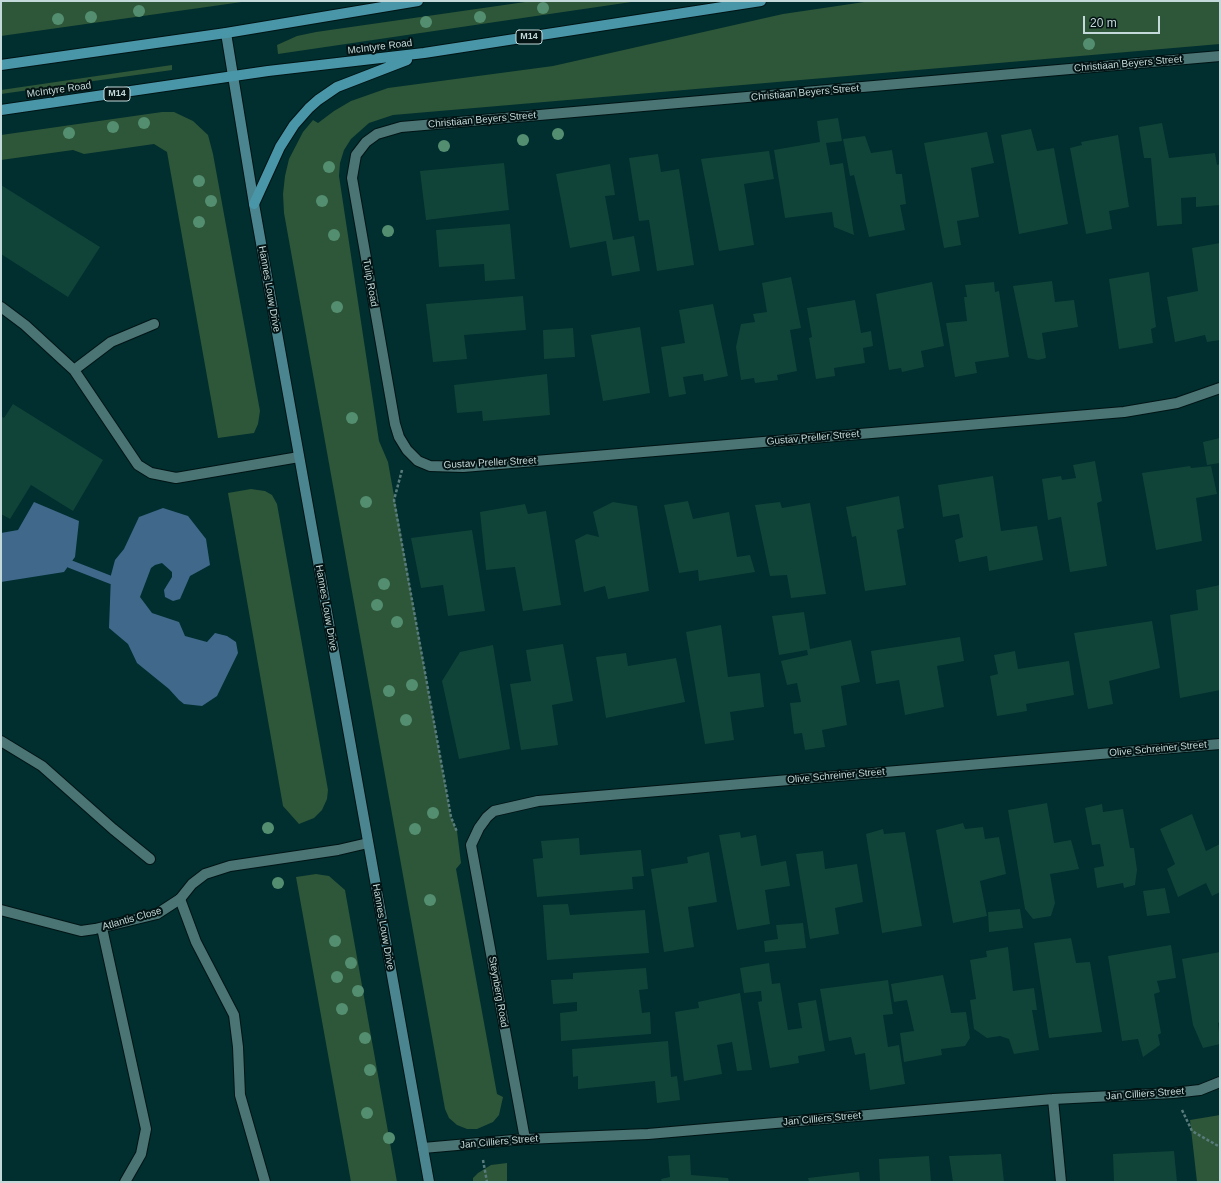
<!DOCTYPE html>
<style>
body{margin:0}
#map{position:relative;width:1221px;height:1183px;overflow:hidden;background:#012e2f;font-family:Arial,sans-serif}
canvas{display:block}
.frame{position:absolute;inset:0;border:2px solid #c4d9d9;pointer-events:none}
.scale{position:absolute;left:1083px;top:16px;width:77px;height:18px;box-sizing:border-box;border:2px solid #c4d9d9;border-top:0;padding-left:5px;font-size:12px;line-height:14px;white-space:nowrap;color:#c4d9d9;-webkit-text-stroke:3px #041314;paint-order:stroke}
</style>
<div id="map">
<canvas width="1221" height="1183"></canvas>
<div class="frame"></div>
<div class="scale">20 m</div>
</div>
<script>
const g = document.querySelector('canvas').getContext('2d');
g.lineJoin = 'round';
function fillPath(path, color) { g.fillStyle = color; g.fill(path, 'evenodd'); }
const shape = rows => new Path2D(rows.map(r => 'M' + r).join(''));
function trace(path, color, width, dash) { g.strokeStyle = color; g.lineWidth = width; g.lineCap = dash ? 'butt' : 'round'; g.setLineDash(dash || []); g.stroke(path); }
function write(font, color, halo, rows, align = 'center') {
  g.font = font + ' Arial,sans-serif'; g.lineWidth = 4; g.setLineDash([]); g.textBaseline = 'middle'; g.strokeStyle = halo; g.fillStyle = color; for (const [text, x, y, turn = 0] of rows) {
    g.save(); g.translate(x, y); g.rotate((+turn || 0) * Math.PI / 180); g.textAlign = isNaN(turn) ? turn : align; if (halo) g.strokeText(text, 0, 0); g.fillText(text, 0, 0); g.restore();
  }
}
fillPath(shape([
 [1,1,249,1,1,36],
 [532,1,638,1,278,54,277,45,297,36,316,32],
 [871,1,1220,1,1220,44,393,115,369,123,351,139,344,150,340,163,339,176,379,441,388,462,451,817,457,831,461,863,456,869,497,1094,503,1097,499,1115,493,1122,477,1129,467,1129,457,1125,449,1118,445,1109,284,213,283,194,285,176,289,159,303,132,313,120,318,123,334,111,351,101,388,88,553,66,783,14],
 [172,65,172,70,1,94,1,90],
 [162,112,174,112,193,121,208,135,213,154,260,411,258,424,254,433,218,438,167,152,154,144,84,154,73,150,1,160,1,135],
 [251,489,265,491,272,495,277,504,328,790,327,799,322,810,314,818,299,824,283,806,228,493],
 [316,874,329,876,345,890,397,1182,351,1182,296,877],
 [1220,1115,1220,1182,1197,1182,1190,1120],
 [507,1163,507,1182,473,1182,473,1178,478,1173,491,1165]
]), '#2e5638');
fillPath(shape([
 [34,502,79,521,75,557,64,572,1,582,1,533,18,530],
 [163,508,188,516,206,539,210,565,190,576,180,599,173,601,165,597,164,590,172,577,172,572,162,563,155,565,151,568,140,597,152,613,179,622,185,636,207,642,215,633,227,636,236,642,238,653,217,696,202,706,184,704,179,700,169,689,137,663,128,644,109,628,111,575,115,560,124,549,139,517]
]), '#3f688a');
trace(shape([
 [70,564,111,580]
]), '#3f688a', 8);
fillPath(shape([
 [838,118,842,141,826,143,830,165,843,163,854,235,834,227,832,212,785,218,774,150,820,142,817,121],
 [1162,123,1169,158,1215,153,1217,165,1220,164,1220,205,1196,207,1196,197,1181,198,1182,224,1157,226,1151,158,1144,158,1139,127],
 [1031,129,1037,151,1054,148,1068,224,1019,234,1001,135],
 [987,132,994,163,971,168,979,217,957,221,961,245,944,248,924,143],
 [1118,135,1129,207,1109,211,1112,229,1086,234,1070,148,1082,145,1081,142],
 [865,136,871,153,892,150,896,174,902,174,906,204,900,205,905,230,869,237,854,175,850,176,843,139],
 [769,151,774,179,744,184,754,245,719,251,701,159],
 [658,154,661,172,679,169,694,265,657,271,649,220,639,221,629,158],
 [504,163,509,210,426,220,420,171],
 [610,164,615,195,605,196,613,240,634,236,640,271,612,276,606,241,570,248,556,174],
 [1,185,100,247,68,297,1,254],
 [510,224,515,279,485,281,484,264,439,267,436,230],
 [1220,243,1220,340,1207,342,1205,335,1175,342,1167,297,1198,291,1192,248],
 [1149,272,1156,327,1151,329,1153,343,1119,349,1109,279],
 [791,277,801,328,790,330,797,371,777,375,778,380,755,383,754,378,741,380,736,347,741,324,755,322,753,314,767,312,762,283],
 [1052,281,1055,302,1074,300,1078,327,1042,333,1046,358,1038,360,1028,358,1013,286],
 [932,282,944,346,921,351,924,367,902,372,901,368,889,370,876,294],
 [994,282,995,292,999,291,1009,357,975,362,977,373,955,377,946,323,967,321,964,297,967,297,965,285],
 [523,296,526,330,464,335,467,359,433,362,426,304],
 [855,300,861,333,871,331,873,346,863,348,865,363,834,368,835,376,816,379,809,338,812,337,807,308],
 [713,304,728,376,704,381,703,374,683,377,686,394,669,397,661,347,685,343,679,310],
 [640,327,650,393,603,401,591,335],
 [573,328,575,357,544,359,543,330],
 [547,374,550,415,483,421,482,411,457,413,454,385],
 [13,404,103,460,73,511,31,485,10,519,1,514,1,416,4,418],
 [1220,438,1220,463,1207,465,1203,442],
 [1095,461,1102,501,1097,503,1107,566,1070,572,1061,517,1048,520,1042,479,1061,476,1062,480,1076,478,1073,465],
 [1190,466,1191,468,1211,466,1217,494,1196,498,1202,541,1156,550,1142,473],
 [993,476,1001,531,1037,526,1043,560,989,571,987,556,959,562,955,540,963,537,959,514,943,517,938,485],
 [899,496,904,528,897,530,906,585,865,591,856,536,852,537,846,507],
 [688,501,693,519,729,512,737,557,750,555,755,572,699,581,698,570,679,573,664,505],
 [613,502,637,506,649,591,608,599,605,586,584,592,575,540,587,534,599,537,593,512],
 [780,502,782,508,810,503,826,594,791,598,787,575,770,576,755,505],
 [525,504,528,514,546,511,561,605,523,611,515,567,486,570,480,512],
 [472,530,485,611,448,616,443,585,421,588,411,538],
 [1220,585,1220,690,1180,698,1170,615,1198,610,1196,590],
 [804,612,810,649,851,640,860,682,841,686,847,725,822,730,825,747,805,750,802,733,794,734,790,703,801,702,797,683,787,685,781,661,808,655,807,650,779,655,772,616],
 [1152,621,1160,668,1109,681,1113,704,1088,709,1074,633],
 [721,625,728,677,760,673,764,707,730,712,734,740,705,744,686,632],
 [960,637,964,661,937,666,944,707,905,715,899,680,876,684,871,651],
 [563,644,573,701,552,705,558,745,521,750,510,684,531,681,526,650],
 [493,645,510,749,459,759,442,681,460,652],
 [1015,651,1018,669,1069,661,1074,695,1026,704,1027,711,997,716,990,676,998,674,994,655],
 [626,653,628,666,676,658,685,702,606,718,596,657],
 [1047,803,1054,843,1071,840,1079,869,1050,874,1055,903,1051,916,1033,919,1025,909,1008,810],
 [1102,804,1103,812,1123,809,1130,848,1134,848,1137,870,1135,885,1124,888,1123,883,1097,888,1094,868,1104,866,1100,844,1092,845,1085,808],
 [1192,814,1206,851,1220,844,1220,892,1212,896,1206,883,1178,897,1167,869,1175,864,1160,829],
 [963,823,965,829,983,827,985,839,999,837,1006,874,980,881,987,916,953,923,936,830],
 [883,829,884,834,905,832,922,926,882,933,866,834],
 [740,832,741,838,756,835,761,866,786,861,790,886,765,890,770,924,737,930,719,835],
 [579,838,580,855,641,850,644,876,632,877,633,889,537,897,533,859,543,858,541,841],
 [823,851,825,869,857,864,863,902,835,908,839,934,810,939,796,854],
 [709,852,717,902,688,907,694,947,664,952,651,869,688,863,687,857],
 [1165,888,1170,913,1147,916,1143,891],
 [568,904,570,915,645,910,649,953,547,960,543,905],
 [1020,909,1023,928,989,932,988,912],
 [803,923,806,948,765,952,764,941,778,939,776,925],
 [1071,938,1076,963,1090,962,1102,1032,1049,1038,1034,943],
 [1171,945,1176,978,1157,981,1160,992,1154,994,1161,1033,1158,1035,1160,1045,1143,1057,1138,1039,1122,1041,1108,956],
 [1008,947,1013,991,1034,988,1037,1010,1032,1010,1039,1050,1014,1054,1009,1039,1000,1036,987,1038,974,1029,970,1000,976,999,970,960,987,957,986,951],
 [1220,952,1220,1022,1218,1023,1220,1044,1203,1048,1193,1025,1182,959],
 [769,963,772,984,780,983,788,1030,802,1028,798,1003,816,1000,825,1051,798,1056,799,1063,770,1068,758,1002,762,1001,761,991,744,993,740,968],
 [646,968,648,989,639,990,642,1013,650,1012,651,1034,561,1041,560,1013,577,1011,577,1002,553,1004,551,980,573,979,573,973],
 [943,975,951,1013,966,1012,970,1038,965,1046,941,1049,942,1055,904,1062,900,1033,914,1031,907,1000,894,1002,891,984],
 [888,980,893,1014,883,1015,888,1047,899,1045,905,1084,870,1090,865,1053,855,1055,851,1037,829,1041,820,989],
 [740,993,752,1070,737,1071,732,1042,717,1045,722,1074,684,1081,675,1012,699,1008,698,1002],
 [668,1041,671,1077,677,1076,680,1100,657,1103,655,1081,578,1089,578,1076,573,1077,572,1049],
 [1174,1151,1177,1182,1114,1182,1113,1154],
 [1001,1154,1004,1182,953,1182,949,1156],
 [690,1155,691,1175,728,1178,729,1182,662,1182,661,1179,670,1177,668,1156],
 [929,1156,931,1182,880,1182,879,1159],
 [859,1172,860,1182,809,1182,808,1178]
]), '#114438');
const lane = shape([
 [1,307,25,325,74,370,138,465,151,473,176,478,299,457],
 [74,370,111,342,154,324],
 [1,741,42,766,113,829,150,859],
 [180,899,196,942,234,1015,238,1047,240,1095,265,1182],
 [102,928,146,1129,141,1154,125,1182]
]);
const street = shape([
 [1220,56,401,127,377,134,366,142,356,155,352,178,395,424,399,437,407,450,418,461,430,466,463,467,1124,412,1177,403,1220,388],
 [1,910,81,931,95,929,157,914,180,899,192,884,205,874,230,866,338,850,368,843],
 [1053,1099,1061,1182],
 [525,1139,471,845,479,828,487,817,494,811,538,801,1220,744],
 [423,1148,525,1139,648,1134,1053,1099,1173,1093,1200,1090,1220,1082]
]);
const secondary = shape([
 [226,33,254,204,429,1182]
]);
const primary = shape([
 [1,65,226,33,418,1],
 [1,110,268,71,424,53,761,1],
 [254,204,280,147,294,125,309,108,318,100,337,87,407,60]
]);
trace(lane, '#011414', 12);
trace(street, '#011414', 12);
trace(secondary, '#011414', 12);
trace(primary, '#011414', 12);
trace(shape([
 [402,470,394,500,451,817,457,832],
 [1182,1110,1192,1131,1220,1147],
 [483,1160,487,1182]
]), '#597b7c', 2.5, [3, 2]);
trace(lane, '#4b7475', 10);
trace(street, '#4b7475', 10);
trace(secondary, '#4b858f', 10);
trace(primary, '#4a96a9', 10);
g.fillStyle = '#548e70';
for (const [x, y] of [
 [543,8],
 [139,11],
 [91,17],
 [480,17],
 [58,19],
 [426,22],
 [1089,44],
 [144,123],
 [113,127],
 [69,133],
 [558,134],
 [523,140],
 [444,146],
 [329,167],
 [199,181],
 [211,201],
 [322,201],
 [199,222],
 [388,231],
 [334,235],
 [337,307],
 [352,418],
 [366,502],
 [384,584],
 [377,605],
 [397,622],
 [412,685],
 [389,691],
 [406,720],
 [433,813],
 [268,828],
 [415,829],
 [278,883],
 [430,900],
 [335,941],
 [351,963],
 [337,977],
 [358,991],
 [342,1009],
 [365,1038],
 [370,1070],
 [367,1113],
 [389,1138]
]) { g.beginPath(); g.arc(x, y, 6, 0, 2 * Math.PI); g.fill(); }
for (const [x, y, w] of [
 [529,37,26],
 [117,94,26]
]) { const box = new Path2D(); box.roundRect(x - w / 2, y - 7, w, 14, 3); g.fillStyle = '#041314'; g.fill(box); trace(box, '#c4d9d9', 1); }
write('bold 9px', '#c4d9d9', null, [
 ["M14",529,37],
 ["M14",117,94]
]);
write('10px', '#c4d9d9', '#041314', [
 ["McIntyre Road",380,47,-7],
 ["Christiaan Beyers Street",1128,64,-5],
 ["McIntyre Road",59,90,-8],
 ["Christiaan Beyers Street",805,93,-5],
 ["Christiaan Beyers Street",482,120,-5],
 ["Tulip Road",370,283,80],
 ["Hannes Louw Drive",269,289,80],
 ["Gustav Preller Street",813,438,-5],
 ["Gustav Preller Street",490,463,-3],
 ["Hannes Louw Drive",326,608,80],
 ["Olive Schreiner Street",1158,749,-5],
 ["Olive Schreiner Street",836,776,-5],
 ["Atlantis Close",132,919,-16],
 ["Hannes Louw Drive",383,927,80],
 ["Steynberg Road",498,992,80],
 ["Jan Cilliers Street",1145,1094,-4],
 ["Jan Cilliers Street",822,1119,-5],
 ["Jan Cilliers Street",499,1142,-5]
]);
</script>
